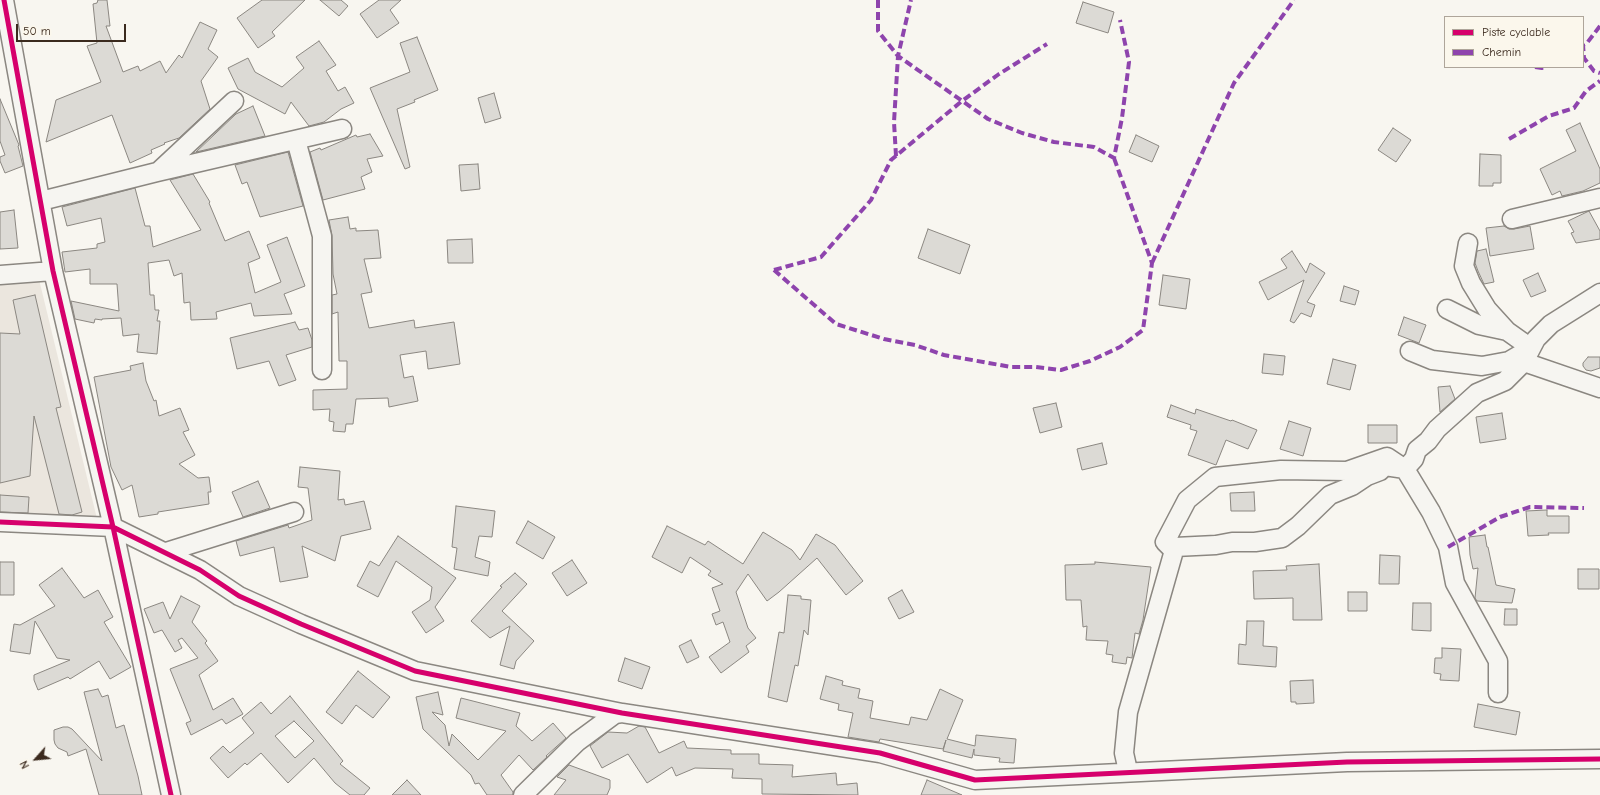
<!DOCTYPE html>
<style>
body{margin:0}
#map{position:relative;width:1600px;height:795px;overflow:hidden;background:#f8f6f0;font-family:"Comic Neue",sans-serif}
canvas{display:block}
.legend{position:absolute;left:1444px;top:16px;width:140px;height:52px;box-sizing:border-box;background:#fbf7ec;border:1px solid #aea59a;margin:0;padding:5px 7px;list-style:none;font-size:12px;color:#3b2a1e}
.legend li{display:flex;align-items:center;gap:8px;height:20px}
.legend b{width:20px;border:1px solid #aea59a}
.north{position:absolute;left:16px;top:739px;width:40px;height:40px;-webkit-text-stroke:3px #fbf7ec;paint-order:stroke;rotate:243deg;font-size:11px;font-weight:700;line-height:16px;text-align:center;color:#3b2a1e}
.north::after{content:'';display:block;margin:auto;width:14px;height:18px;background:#3b2a1e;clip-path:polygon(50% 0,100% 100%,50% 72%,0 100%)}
.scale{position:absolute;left:16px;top:24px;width:110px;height:18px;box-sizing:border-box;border:2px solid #3b2a1e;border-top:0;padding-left:5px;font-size:12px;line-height:14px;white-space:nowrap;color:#3b2a1e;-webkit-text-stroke:3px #fbf7ec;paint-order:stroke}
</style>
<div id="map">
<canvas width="1600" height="795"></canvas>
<ul class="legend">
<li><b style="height:5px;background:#d6006c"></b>Piste cyclable</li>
<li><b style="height:5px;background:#8e44ad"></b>Chemin</li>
</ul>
<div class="north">N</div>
<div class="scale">50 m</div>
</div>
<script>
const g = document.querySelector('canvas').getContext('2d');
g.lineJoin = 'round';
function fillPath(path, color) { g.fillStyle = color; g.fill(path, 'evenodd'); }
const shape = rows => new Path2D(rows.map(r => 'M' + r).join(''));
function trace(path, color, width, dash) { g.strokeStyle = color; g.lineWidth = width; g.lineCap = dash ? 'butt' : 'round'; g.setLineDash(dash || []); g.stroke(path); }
fillPath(shape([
 [37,271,99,527,0,520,0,276]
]), '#ebe6de');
const building = shape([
 [98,0,107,0,110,26,106,26,123,72,138,66,140,71,160,61,166,73,179,55,182,58,200,22,217,30,208,49,218,57,201,81,210,109,179,138,164,143,165,144,151,150,152,153,130,163,112,115,46,142,56,100,101,82,87,46,97,43,93,4,97,3,98,0],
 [262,0,305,0,272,32,275,36,258,48,237,18,262,0],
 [320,0,341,0,348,6,339,16,320,0],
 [379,0,401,0,390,10,399,23,377,38,360,14,379,0],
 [1083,2,1114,12,1108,33,1076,23,1083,2],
 [417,37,438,90,414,100,415,102,397,109,410,167,405,169,370,88,410,72,400,43,417,37],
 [319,41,336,65,326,71,338,91,345,87,354,103,341,109,324,122,309,126,291,102,285,114,238,89,228,68,248,58,255,72,282,87,304,68,296,57,319,41],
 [494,93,501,118,485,123,478,98,494,93],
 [0,99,19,145,18,146,23,166,5,173,0,161,0,157,5,155,0,141,0,99],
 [253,106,265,136,196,152,236,114,253,106],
 [1580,123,1600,169,1600,183,1583,191,1562,196,1560,191,1552,195,1540,169,1576,151,1566,130,1580,123],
 [1393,128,1411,140,1396,162,1378,150,1393,128],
 [370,134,383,156,367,159,372,172,361,177,365,189,323,200,310,152,320,148,321,150,356,135,357,137,370,134],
 [1136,135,1159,146,1152,162,1129,152,1136,135],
 [288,152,303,206,260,217,247,182,242,184,235,165,288,152],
 [1480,154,1501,155,1501,183,1493,183,1493,186,1479,186,1480,154],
 [478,164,480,189,461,191,459,165,478,164],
 [193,174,210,202,209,203,225,241,249,231,260,258,248,263,255,293,281,282,267,245,287,237,305,286,284,294,292,314,254,316,251,303,216,312,217,319,191,320,190,302,184,303,182,273,174,276,169,260,148,263,150,295,154,295,155,310,159,310,157,321,160,321,157,354,137,352,139,334,123,336,121,318,102,319,102,320,95,319,94,323,75,319,71,301,119,311,117,284,90,284,90,269,65,272,62,252,97,248,97,244,105,242,101,218,67,226,62,207,135,188,145,226,150,226,153,247,201,230,170,180,193,174],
 [14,210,18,248,0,249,0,212,14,210],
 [1589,211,1600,231,1600,239,1576,243,1571,233,1574,232,1568,221,1589,211],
 [348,217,350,229,356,228,356,231,378,230,381,258,364,259,372,292,361,294,369,328,414,320,415,328,454,322,460,364,428,369,426,351,400,355,404,378,413,376,418,401,389,407,388,398,356,399,353,424,346,424,345,432,333,431,334,422,329,421,330,409,313,410,313,390,347,389,347,361,339,361,338,312,332,314,332,295,337,294,333,274,332,236,329,220,348,217],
 [1504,226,1509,229,1514,229,1530,226,1534,249,1490,256,1486,228,1504,226],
 [928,229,970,245,960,274,918,258,928,229],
 [472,239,473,263,448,263,447,240,472,239],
 [1486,249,1494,282,1484,284,1478,271,1475,263,1477,251,1486,249],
 [1292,251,1306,273,1310,263,1325,273,1307,302,1315,305,1311,317,1301,313,1294,323,1290,321,1304,280,1268,300,1259,282,1287,268,1281,259,1292,251],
 [1538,273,1546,291,1531,297,1523,280,1538,273],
 [1163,275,1190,279,1186,309,1159,305,1163,275],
 [1344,286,1359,291,1355,305,1340,301,1344,286],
 [35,295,61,407,56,408,82,512,72,515,59,514,34,416,30,476,0,483,0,333,20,334,13,300,35,295],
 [1404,317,1426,325,1419,343,1398,335,1404,317],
 [295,322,299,330,308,328,312,340,312,347,286,355,296,380,279,386,269,361,237,369,230,338,295,322],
 [1264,354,1285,356,1283,375,1262,373,1264,354],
 [1588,357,1600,357,1600,368,1591,371,1586,370,1583,366,1583,363,1588,357],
 [1333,359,1356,365,1350,390,1327,384,1333,359],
 [143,363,146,381,154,401,156,400,159,416,180,408,189,430,183,432,195,455,179,464,198,478,209,477,211,492,208,492,209,504,158,512,158,514,139,517,132,485,122,490,111,467,94,377,131,370,130,366,143,363],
 [1450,386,1455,399,1440,412,1438,387,1450,386],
 [1056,403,1062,427,1040,433,1033,408,1056,403],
 [1171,405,1195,414,1196,409,1231,421,1232,420,1257,430,1248,449,1226,440,1216,465,1188,455,1197,431,1190,429,1191,425,1167,417,1171,405],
 [1502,413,1506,439,1480,443,1476,417,1502,413],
 [1289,421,1311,428,1303,456,1280,449,1289,421],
 [1368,425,1397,425,1397,443,1368,443,1368,425],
 [1102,443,1107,464,1082,470,1077,449,1102,443],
 [300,467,340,471,338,500,344,499,345,505,364,501,371,529,341,536,335,561,302,546,308,577,280,582,274,547,240,556,236,541,288,525,289,528,312,520,308,488,298,487,300,467],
 [258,481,270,508,243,517,232,492,258,481],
 [1254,492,1255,511,1231,511,1230,493,1254,492],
 [0,495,29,497,28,513,0,512,0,495],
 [456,506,495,511,492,537,479,536,475,557,490,562,488,576,454,569,457,548,452,547,456,506],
 [1547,510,1547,516,1569,516,1569,533,1548,533,1549,535,1528,536,1526,511,1547,510],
 [528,521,555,537,543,559,516,543,528,521],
 [667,526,705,545,708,541,743,564,763,532,792,550,800,560,816,534,835,545,863,581,846,595,817,558,779,592,767,601,748,574,736,592,748,628,756,638,746,646,749,652,721,673,709,657,730,642,723,622,716,625,712,614,720,611,712,588,723,584,708,575,711,571,690,557,682,573,652,557,667,526],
 [1485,535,1487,547,1488,547,1496,585,1515,589,1512,603,1477,601,1475,598,1478,568,1473,569,1470,555,1469,537,1485,535],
 [398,536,456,578,435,607,444,621,426,633,412,612,430,600,432,587,396,561,378,597,357,586,370,561,379,566,398,536],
 [1380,555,1400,556,1399,584,1379,584,1380,555],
 [572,560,587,583,567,596,552,573,572,560],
 [0,562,14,562,14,595,0,595,0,562],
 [1095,562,1151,567,1143,620,1139,634,1135,633,1132,658,1127,657,1126,664,1112,662,1113,655,1106,654,1108,641,1086,640,1087,626,1083,627,1081,600,1066,600,1065,565,1095,564,1095,562],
 [1319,564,1322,620,1293,620,1293,598,1254,599,1253,571,1287,570,1286,566,1319,564],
 [62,568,84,598,98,590,113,617,104,622,131,667,110,679,99,661,70,679,68,677,38,690,34,680,34,675,70,660,57,658,35,621,30,654,10,651,14,624,20,625,55,606,39,585,62,568],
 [1578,569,1599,569,1599,589,1578,589,1578,569],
 [515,573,527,584,502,611,534,641,516,661,514,669,500,665,510,626,490,638,471,621,502,587,500,586,515,573],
 [902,590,914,612,899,619,888,598,902,590],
 [1348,592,1367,592,1367,611,1348,611,1348,592],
 [788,595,801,596,801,599,811,600,808,635,804,630,798,666,795,665,787,702,768,697,779,632,784,633,788,595],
 [181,596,200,606,192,622,207,641,205,643,218,661,199,675,213,710,233,698,243,714,226,724,222,719,191,735,186,723,191,721,170,669,198,658,182,638,178,640,182,648,175,652,162,630,154,633,144,609,163,602,170,619,181,596],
 [1413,603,1431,603,1431,631,1412,630,1413,603],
 [1505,609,1517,609,1517,625,1504,625,1505,609],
 [1247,621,1264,621,1263,646,1277,647,1276,667,1238,664,1239,644,1246,645,1247,621],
 [691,640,699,657,687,663,679,646,691,640],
 [1442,648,1461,649,1459,681,1440,680,1441,674,1434,673,1435,658,1442,658,1442,648],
 [625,658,650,667,642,689,618,681,625,658],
 [358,671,390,697,373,718,356,705,342,724,326,712,358,671],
 [826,676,843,681,842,685,860,689,858,698,873,701,870,718,909,725,911,717,927,720,940,689,963,700,947,739,975,746,976,735,1016,739,1014,763,999,762,1000,758,974,755,974,749,972,758,943,751,946,740,943,749,880,739,879,742,848,737,853,713,838,710,839,704,820,699,826,676],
 [1313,680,1314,703,1296,704,1296,702,1291,702,1290,681,1313,680],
 [98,689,102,697,108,695,116,728,124,725,138,776,142,795,99,795,86,749,68,756,67,752,58,748,55,744,54,740,54,730,63,727,68,727,72,729,102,761,84,692,98,689],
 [438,692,443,715,432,712,445,725,449,746,452,734,478,760,506,731,456,718,461,698,520,713,516,726,532,741,553,723,566,738,546,756,547,757,533,770,519,755,501,775,513,792,513,795,487,795,479,783,475,784,471,775,423,729,416,697,438,692],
 [290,696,343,761,340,764,370,788,364,795,350,795,335,783,314,758,288,783,261,753,247,765,245,763,228,778,210,758,223,746,230,753,254,733,242,718,261,702,271,714,290,696],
 [294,721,314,741,295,758,275,736,294,721],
 [1478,704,1520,712,1516,735,1474,727,1478,704],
 [639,726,645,727,659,753,684,741,687,748,731,750,731,754,759,754,759,764,793,765,792,777,836,773,837,785,857,783,858,795,762,794,762,779,732,778,733,769,695,768,676,776,672,767,647,783,628,754,602,768,590,746,608,732,627,733,639,726],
 [569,765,610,780,610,788,607,795,554,795,566,780,557,777,569,765],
 [407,780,421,795,392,795,407,780],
 [927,780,962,795,921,795,927,780]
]);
fillPath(building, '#dcdad5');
trace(building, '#8b8781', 1);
const minor = shape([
 [4,0,53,271,113,527,171,795],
 [296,140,322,236,322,370],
 [159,171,234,101],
 [41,201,157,172,342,129],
 [1512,219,1600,198],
 [0,275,53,271],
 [1447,309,1479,325,1507,331],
 [1410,351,1432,360,1482,366,1509,361,1531,348,1507,331,1487,309,1471,283,1464,266,1468,243],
 [1524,362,1600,388],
 [0,522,113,527,200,570,239,596,301,624,415,671,622,713,880,753,975,780,1347,762,1600,759],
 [1175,547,1171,548,1165,542,1187,500,1215,477,1281,470,1347,471,1387,457,1405,469,1431,512,1448,547,1455,583,1498,661,1498,693],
 [166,552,294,512],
 [1128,771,1124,753,1128,712,1175,547,1216,545,1232,542,1255,542,1282,538,1298,526,1330,495,1352,486,1367,476,1380,471,1385,466,1405,469,1414,459,1417,450,1428,441,1437,429,1477,393,1505,381,1524,362,1536,339,1551,324,1600,293],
 [523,795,577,742,615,714,622,713]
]);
trace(minor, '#8b8781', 21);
trace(minor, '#f6f5f1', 18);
trace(shape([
 [878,0,878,31,898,56,988,119,1022,133,1054,142,1094,147,1114,158,1122,118,1129,62,1120,20],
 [1600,26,1587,43,1583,45,1584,58,1594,71,1600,73],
 [1535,67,1542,68,1544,67],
 [1509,139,1549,116,1574,108,1586,91,1600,81],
 [896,156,894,122,898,56,911,0],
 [1152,263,1234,83,1294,0],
 [774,270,836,324,884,339,915,345,944,355,1011,367,1036,367,1061,370,1090,361,1120,347,1143,330,1152,263,1114,158],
 [774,270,821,257,871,200,891,160,962,101,999,74,1047,44],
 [1448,547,1500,517,1530,507,1584,508]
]), '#8e44ad', 4, [8, 4]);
trace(shape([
 [4,0,53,271,113,527,171,795],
 [0,522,113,527,200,570,239,596,301,624,415,671,622,713,880,753,975,780,1347,762,1600,759]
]), '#d6006c', 5);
</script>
